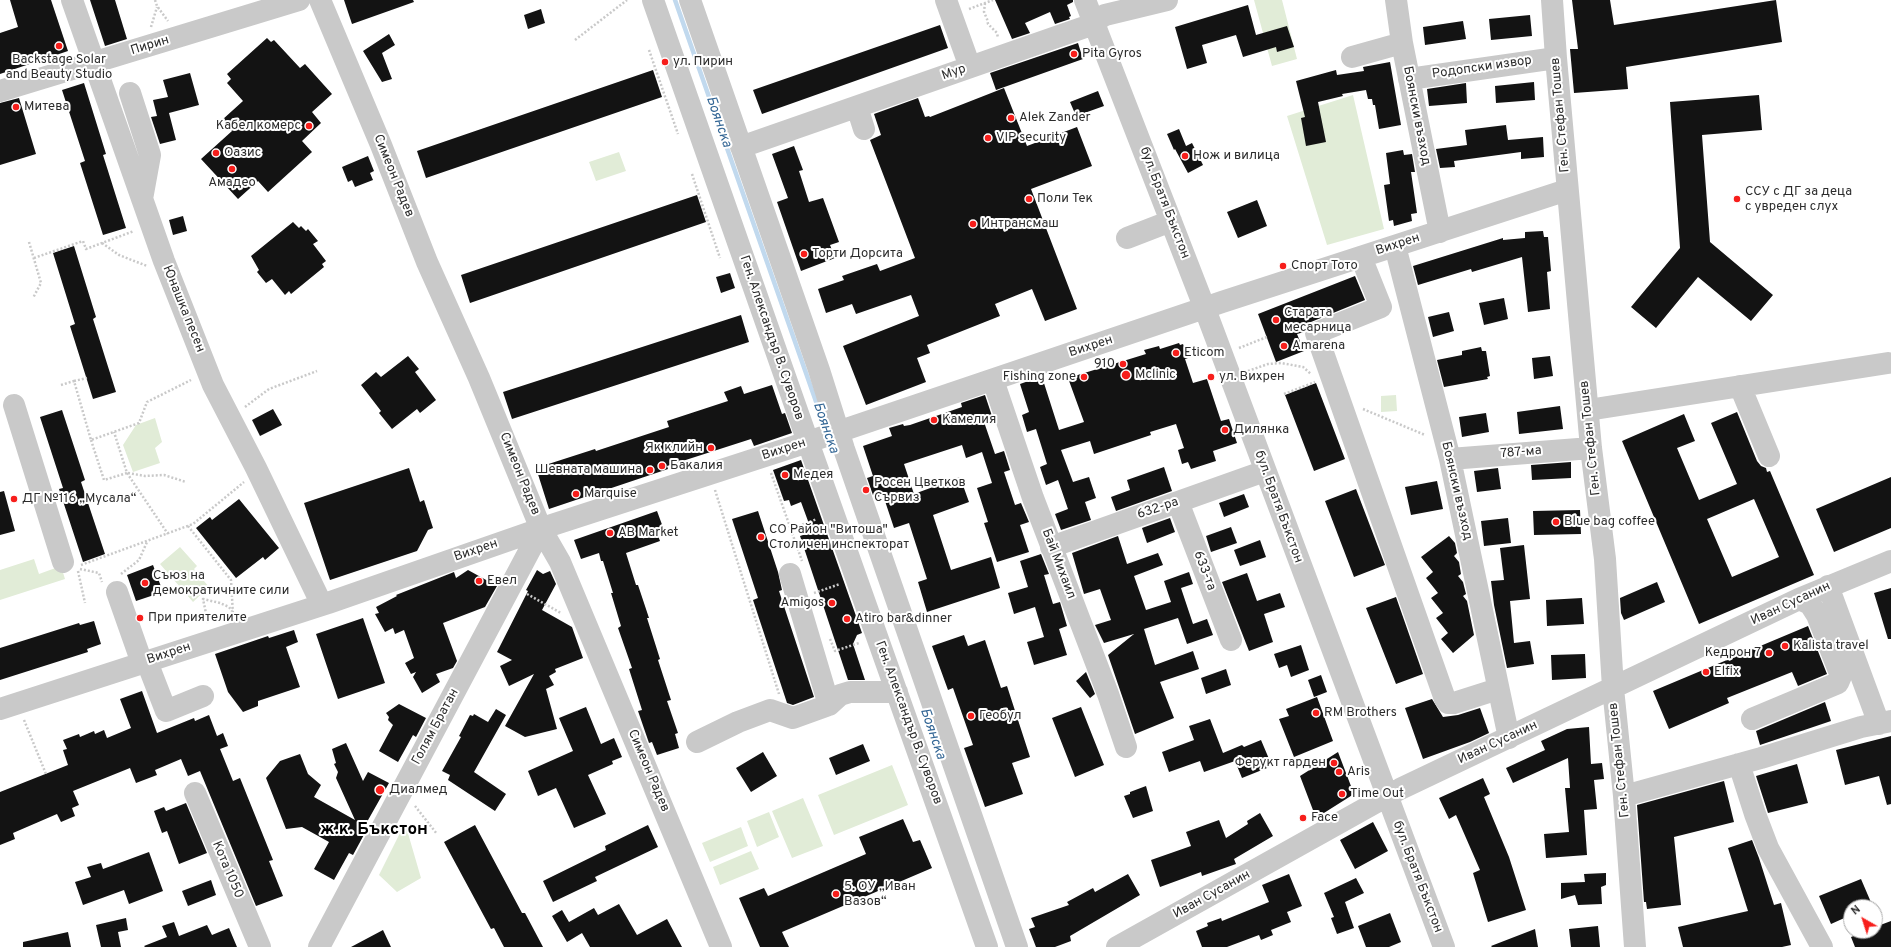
<!DOCTYPE html>
<meta charset="utf-8">
<style>
body{margin:0}
#map{position:relative;width:1891px;height:947px;overflow:hidden;background:#fff;font-family:Overpass,sans-serif}
canvas{display:block}
.north{position:absolute;left:1843px;top:899px;width:40px;height:40px;box-sizing:border-box;background:#fff;border:1px solid #ababab;border-radius:50%;rotate:321deg;font-size:11px;font-weight:700;line-height:16px;text-align:center;color:#2c2c2c}
.north::after{content:'';display:block;margin:auto;width:14px;height:18px;background:#f71e1b;clip-path:polygon(50% 0,100% 100%,50% 72%,0 100%)}
</style>
<div id="map">
<canvas width="1891" height="947"></canvas>
<div class="north">N</div>
</div>
<script>
const g = document.querySelector('canvas').getContext('2d');
g.lineJoin = 'round';
function fillPath(path, color) { g.fillStyle = color; g.fill(path, 'evenodd'); }
const shape = rows => new Path2D(rows.map(r => 'M' + r).join(''));
function trace(path, color, width, dash) { g.strokeStyle = color; g.lineWidth = width; g.lineCap = dash ? 'butt' : 'round'; g.setLineDash(dash || []); g.stroke(path); }
function write(font, color, halo, rows, align = 'center') {
  g.font = font + ' Overpass,sans-serif'; g.lineWidth = 4; g.setLineDash([]); g.textBaseline = 'middle'; g.strokeStyle = halo; g.fillStyle = color; for (const [text, x, y, turn = 0] of rows) {
    g.save(); g.translate(x, y); g.rotate((+turn || 0) * Math.PI / 180); g.textAlign = isNaN(turn) ? turn : align; if (halo) g.strokeText(text, 0, 0); g.fillText(text, 0, 0); g.restore();
  }
}
fillPath(shape([
 [1254,0,1282,0,1297,59,1272,66],
 [1353,95,1384,229,1327,245,1287,116],
 [619,152,626,171,596,181,589,162],
 [1396,395,1397,411,1381,412,1381,396],
 [155,418,162,442,155,448,160,463,133,472,123,445,136,425],
 [180,547,197,566,194,569,209,587,193,602,160,564],
 [34,559,39,574,61,566,65,579,0,600,0,570],
 [892,765,908,805,834,835,818,795],
 [803,798,823,846,792,858,772,811],
 [769,812,779,837,757,847,747,821],
 [405,823,421,878,397,892,379,875],
 [741,827,748,846,710,862,702,843],
 [751,851,759,869,720,885,713,867]
]), '#e1ecd7');
trace(shape([
 [675,0,826,430]
]), '#c1d9ee', 4.5);
fillPath(shape([
 [10,0,51,0,68,51,0,74,0,33,18,27],
 [90,0,115,0,127,39,105,46],
 [344,0,413,0,414,2,352,24],
 [995,0,1073,0,1073,2,1067,5,1071,16,1069,17,1070,19,1055,24,1050,12,1025,23,1030,33,1012,39],
 [1572,0,1610,0,1614,25,1776,0,1782,42,1626,67,1628,89,1574,93,1570,49,1578,49],
 [1248,5,1256,35,1287,26,1294,47,1277,52,1276,47,1243,57,1236,35,1202,45,1207,63,1187,69,1175,27],
 [541,9,545,23,528,29,524,15],
 [1530,15,1532,36,1491,40,1489,19],
 [1463,21,1466,39,1425,45,1423,27],
 [940,25,948,48,762,114,753,90],
 [389,34,395,45,382,53,392,79,382,82,363,51],
 [267,38,271,42,274,40,300,68,305,64,332,94,312,112,321,123,302,141,312,152,268,192,258,181,238,199,201,159,232,131,222,120,243,101,227,83,231,79,227,74],
 [1078,43,1083,59,996,90,990,73],
 [1390,62,1401,125,1379,129,1375,105,1373,105,1372,99,1368,99,1366,90,1342,94,1343,96,1318,102,1326,142,1306,146,1301,118,1305,117,1296,81,1336,70,1337,75,1364,71,1363,67],
 [653,70,662,97,426,178,417,151],
 [190,73,199,105,169,113,176,140,160,144,151,117,157,116,153,100,168,97,163,80],
 [1534,82,1535,100,1496,103,1495,86],
 [84,83,106,154,103,155,126,228,103,235,80,163,85,161,62,90],
 [1466,83,1467,103,1429,106,1427,89],
 [1004,88,1027,146,1077,127,1092,166,1031,189,1077,309,1045,321,1032,289,995,304,1000,316,927,345,930,353,917,358,926,382,866,405,843,346,919,316,911,295,856,314,852,304,826,313,818,289,844,280,842,276,877,264,880,271,915,258,870,140,881,135,874,114,918,98,925,117,929,116,930,117],
 [1098,91,1104,106,1076,116,1070,102],
 [1759,95,1762,130,1702,135,1710,242,1773,295,1751,321,1698,277,1656,328,1631,307,1680,248,1670,102],
 [19,98,36,154,0,165,0,103],
 [1506,125,1508,140,1543,137,1544,157,1521,159,1521,152,1454,161,1455,167,1440,168,1436,149,1467,145,1465,130],
 [1179,129,1186,146,1192,143,1203,165,1188,173,1175,149,1174,150,1167,134],
 [794,146,803,170,799,171,809,202,823,198,839,242,830,245,835,258,801,271,777,202,788,198,772,154],
 [1403,150,1404,155,1412,154,1415,172,1411,172,1417,213,1411,214,1412,221,1394,226,1393,220,1389,221,1384,185,1390,184,1386,153],
 [368,156,374,171,370,173,373,180,355,187,352,180,348,182,342,167],
 [697,195,706,222,470,303,461,275],
 [1257,200,1267,226,1238,238,1227,212],
 [183,216,187,231,173,235,169,220],
 [293,222,299,228,301,226,306,231,308,229,318,241,313,244,326,261,322,264,324,267,291,294,289,291,285,295,272,279,266,283,257,272,259,270,251,256],
 [1543,231,1544,237,1548,237,1551,271,1547,272,1550,309,1528,312,1522,257,1472,272,1471,269,1418,285,1413,266,1503,238,1503,240,1525,238,1525,232],
 [74,246,96,317,93,319,116,392,93,399,70,326,75,324,53,253],
 [730,273,735,288,721,293,716,277],
 [1355,276,1365,300,1311,322,1306,325,1304,332,1297,334,1304,351,1276,362,1258,314],
 [1504,298,1508,319,1484,325,1479,303],
 [1449,312,1454,331,1433,337,1428,317],
 [741,315,749,342,512,419,503,392],
 [1179,343,1180,345,1183,344,1188,358,1185,359,1193,383,1207,379,1221,421,1229,419,1237,443,1213,451,1216,461,1191,469,1188,462,1182,464,1178,450,1184,448,1176,424,1150,432,1151,435,1094,454,1090,441,1061,450,1073,482,1089,477,1096,498,1085,502,1091,520,1061,530,1055,514,1068,509,1058,480,1046,485,1040,467,1047,464,1036,429,1027,432,1022,415,1029,412,1020,384,1037,378,1038,382,1043,380,1059,430,1084,422,1068,378,1146,354,1144,350,1159,346,1160,349],
 [1481,347,1482,351,1486,351,1490,376,1487,377,1488,379,1444,387,1437,360,1462,355,1462,351],
 [408,356,419,369,415,372,436,400,420,413,417,409,392,429,379,413,381,411,361,385,376,372,381,377],
 [1550,356,1553,376,1534,379,1532,358],
 [1316,383,1345,459,1314,471,1285,395],
 [772,385,782,414,785,413,792,433,754,446,751,439,667,466,668,469,549,509,536,468,595,449,596,451,669,427,667,421,728,401,724,392,741,386,744,394],
 [985,395,992,416,983,419,995,454,1004,451,1010,470,1004,472,1015,505,1021,503,1029,522,1020,525,1029,552,997,562,984,523,988,522,977,488,992,483,982,452,966,458,962,445,904,464,914,494,960,477,969,502,933,515,951,570,991,557,1000,588,927,612,918,582,927,579,909,523,894,528,883,495,874,498,867,478,873,476,863,446,892,436,889,428,903,424,904,426,910,425,962,407,961,403],
 [1560,406,1563,429,1519,434,1517,412],
 [273,409,282,425,260,436,252,420],
 [62,410,85,480,81,482,105,554,83,562,59,489,63,488,40,417],
 [1737,412,1757,461,1761,466,1766,468,1767,472,1770,471,1814,575,1699,624,1622,441,1684,414,1695,441,1677,448,1699,500,1737,484,1711,423],
 [1754,499,1779,557,1732,577,1707,519],
 [1486,413,1489,432,1462,437,1459,417],
 [801,460,862,633,857,635,853,644,865,680,848,680,800,536,812,532,801,502,791,506,789,500,784,501,773,470],
 [1571,462,1571,478,1532,480,1531,465],
 [1164,467,1172,491,1116,511,1111,497,1130,490,1127,480],
 [409,468,420,502,424,500,433,528,428,530,417,551,330,580,304,503],
 [1498,468,1501,489,1477,492,1474,471],
 [1891,477,1891,528,1834,552,1816,509],
 [1437,481,1443,509,1411,515,1405,487],
 [1356,489,1385,565,1354,577,1325,501],
 [4,491,15,531,0,535,0,492],
 [1244,494,1249,507,1224,517,1219,503],
 [239,499,279,548,265,560,263,557,236,578,196,528,210,517,212,520],
 [1580,510,1581,534,1534,535,1533,511],
 [657,511,664,530,657,533,660,541,626,553,636,585,638,585,649,618,647,618,660,659,658,660,671,700,667,701,678,733,675,734,679,748,657,755,652,742,649,743,638,711,642,710,629,669,632,668,618,628,621,626,611,593,613,593,603,561,601,561,599,553,581,559,574,540],
 [758,511,778,572,782,590,779,591,814,697,793,705,787,703,753,600,758,598,732,519],
 [1170,518,1175,532,1147,543,1142,528],
 [1508,518,1511,543,1484,546,1481,521],
 [1231,527,1237,543,1211,552,1206,536],
 [1118,536,1127,564,1158,553,1163,565,1134,576,1146,610,1171,602,1164,581,1189,572,1193,584,1181,588,1193,624,1207,619,1213,635,1187,644,1178,618,1144,629,1155,665,1193,651,1199,669,1160,682,1174,718,1135,734,1108,655,1134,634,1104,643,1095,625,1111,620,1100,589,1084,594,1072,553],
 [1449,536,1455,543,1457,553,1454,556,1459,562,1461,574,1458,576,1463,582,1466,594,1463,596,1467,601,1474,635,1453,653,1441,639,1448,633,1436,618,1443,613,1431,598,1438,593,1426,578,1433,572,1421,557],
 [1260,540,1266,557,1240,566,1234,550],
 [1524,545,1530,599,1510,601,1514,643,1530,641,1534,664,1507,668,1494,605,1491,581,1504,580,1500,548],
 [1041,554,1049,574,1044,575,1053,604,1060,602,1067,626,1059,629,1067,655,1034,665,1027,642,1044,637,1035,607,1014,614,1008,593,1028,587,1020,561],
 [153,565,163,592,136,601,127,575],
 [468,570,497,586,485,607,443,623,457,661,453,668,436,674,440,682,422,693,413,677,416,672,411,674,405,663,414,658,404,630,395,634,393,628,385,632,375,614,379,613,376,607,397,596,396,595,454,572,456,578],
 [537,570,543,574,550,571,556,584,542,610,572,627,583,658,555,669,556,672,549,676,554,685,546,689,557,729,525,737,505,726,534,674,509,686,500,666,512,660,497,652,528,591,526,590],
 [1247,573,1257,601,1280,593,1285,607,1264,614,1273,642,1249,651,1222,582],
 [1657,582,1665,602,1624,620,1621,613,1620,598],
 [1891,588,1891,639,1888,639,1874,593],
 [1396,597,1423,674,1396,684,1366,608],
 [1582,598,1584,624,1547,626,1546,600],
 [363,618,385,683,338,699,316,634],
 [94,621,101,644,87,649,88,652,0,680,0,648,79,623,80,625],
 [1808,626,1827,674,1798,686,1792,672,1727,698,1729,703,1669,729,1653,691],
 [294,630,298,642,286,647,300,687,258,701,258,706,243,712,228,692,215,654,268,636,269,638],
 [964,635,968,646,985,640,1001,688,1007,686,1030,757,1012,763,1023,794,985,807,964,748,973,745,953,688,948,690,932,646],
 [1301,645,1309,670,1291,677,1287,665,1279,668,1274,654],
 [1585,654,1586,678,1552,680,1551,655],
 [1226,669,1231,685,1206,694,1201,678],
 [1086,672,1095,694,1090,698,1076,681],
 [1321,675,1327,692,1314,697,1308,680],
 [142,691,157,733,194,718,195,721,209,715,217,736,223,733,228,746,220,749,233,781,240,778,273,860,269,861,283,896,256,906,200,771,188,776,181,759,155,770,157,775,136,783,130,768,73,791,79,805,72,808,75,816,61,822,57,814,13,833,15,839,0,845,0,792,68,765,63,750,67,749,63,740,79,734,80,737,94,731,95,734,104,730,107,738,131,728,120,699],
 [1317,697,1333,741,1294,757,1279,719,1289,716,1286,709],
 [1432,699,1443,717,1458,715,1480,708,1489,733,1470,742,1423,759,1405,708],
 [1825,702,1831,721,1760,745,1756,731],
 [399,704,426,718,416,737,413,735,398,762,379,751,393,725,388,720,389,717,386,713],
 [586,707,601,744,614,738,622,757,612,761,613,764,588,775,606,814,574,828,556,788,538,796,528,771,573,751,559,718],
 [1081,707,1104,765,1075,777,1052,718],
 [496,709,506,715,474,772,506,794,495,811,448,780,450,775,442,771,461,737,459,736,470,715,473,716,474,714,488,722],
 [1210,719,1223,753,1242,745,1244,747,1261,740,1272,766,1242,778,1235,761,1204,772,1200,761,1169,772,1162,752,1194,740,1189,726],
 [1589,727,1591,764,1602,763,1604,779,1594,780,1597,809,1584,810,1587,855,1546,858,1544,834,1569,832,1565,788,1570,788,1568,758,1513,783,1506,768,1545,750,1541,741,1567,729],
 [1891,736,1891,804,1887,805,1879,776,1845,785,1836,750],
 [346,743,363,781,368,772,389,783,363,829,366,831,353,855,349,853,334,880,314,869,329,842,302,827,286,829,266,778,280,761,300,754,308,774,321,785,314,797,355,820,336,778,338,772,334,764,336,763,332,749],
 [863,744,870,761,836,775,829,758],
 [763,752,777,776,751,792,736,768],
 [1338,752,1354,794,1316,818,1300,776],
 [1797,764,1808,803,1768,813,1756,776],
 [1483,778,1490,794,1484,797,1509,857,1526,910,1488,922,1473,873,1480,870,1456,815,1449,819,1439,798],
 [1724,781,1734,822,1674,837,1681,905,1647,909,1646,902,1644,902,1637,805],
 [1146,786,1153,811,1133,818,1124,796,1130,794,1130,792],
 [186,803,207,853,179,864,167,831,162,833,154,811,164,807,166,811],
 [1260,813,1273,836,1234,859,1236,864,1202,876,1201,872,1160,887,1151,860,1191,846,1186,832,1219,820,1226,838,1248,824,1247,821],
 [903,819,913,842,920,840,932,868,782,932,789,947,760,947,739,898,764,888,768,896,866,854,859,837],
 [1373,822,1388,851,1355,869,1340,840],
 [475,825,522,913,525,913,543,947,504,947,494,928,491,929,444,842],
 [648,825,658,847,595,877,597,881,553,902,543,881,606,850,605,846],
 [1752,840,1759,858,1774,905,1781,903,1791,945,1782,947,1683,947,1678,927,1748,911,1728,848],
 [149,852,163,891,129,904,124,890,83,905,75,882,91,877,87,867,101,863,103,869],
 [1606,873,1606,885,1601,887,1602,904,1578,905,1575,895,1561,899,1561,883,1585,882,1584,874],
 [1128,874,1140,895,1070,936,1071,941,1055,947,1036,947,1029,929,1035,927,1031,918,1069,905,1067,902,1093,888,1095,892],
 [1289,874,1302,906,1287,912,1291,922,1271,930,1273,935,1261,940,1259,935,1227,947,1202,947,1196,931,1208,926,1207,923,1221,918,1222,921,1269,902,1262,885],
 [1356,878,1364,893,1345,902,1354,928,1337,934,1331,918,1334,917,1324,893],
 [1861,879,1873,907,1851,907,1851,915,1831,924,1819,896],
 [211,880,216,895,188,906,182,891],
 [619,904,637,935,667,919,682,947,590,947,582,933,567,942,552,916,562,910,569,922,594,908,598,915],
 [1390,913,1401,942,1389,947,1366,947,1358,926],
 [126,918,128,930,118,932,121,947,101,947,96,925],
 [1891,921,1891,947,1855,947,1851,937,1865,931,1875,931,1875,927],
 [174,922,179,936,207,925,212,935,229,928,237,947,145,947,144,946,167,937,162,926],
 [1598,926,1600,947,1571,947,1569,929],
 [1535,929,1538,947,1492,947,1491,946],
 [383,930,391,947,351,947],
 [68,932,71,947,23,947,23,942]
]), '#131313');
trace(shape([
 [155,0,157,6,168,21],
 [985,3,984,12,987,19,988,24,997,33,998,38],
 [969,9,993,0],
 [151,27,157,7],
 [575,40,627,0],
 [649,50,678,134],
 [692,174,720,258],
 [29,242,41,283,33,298],
 [102,243,119,255,147,266],
 [34,258,83,241,86,249,134,231],
 [1239,348,1267,337],
 [1248,371,1268,364,1281,363,1303,367,1311,374],
 [74,381,87,378],
 [61,385,74,381,91,440,139,423,147,402,191,380],
 [1284,394,1315,382],
 [245,407,269,389,317,371],
 [1363,409,1425,435],
 [91,440,104,480,127,473,114,432],
 [127,473,168,534],
 [128,473,145,476,164,475,186,482],
 [771,473,802,561],
 [715,490,779,694],
 [188,526,231,580,233,615],
 [791,529,817,519],
 [81,565,193,524,244,482],
 [80,569,99,573,102,582],
 [78,571,85,603],
 [121,574,139,560,147,542],
 [814,593,840,584],
 [527,594,561,613],
 [208,623,203,599,220,603,229,607,232,611],
 [830,639,835,651,859,643],
 [24,720,46,774],
 [415,806,437,834]
]), '#c9c9c9', 2.5, [2, 2]);
trace(shape([
 [72,0,164,261,213,385,256,468,322,605],
 [320,0,381,145,427,262,479,378,541,529,560,562,721,947],
 [653,0,808,442,987,947],
 [690,0,819,370,844,449,1017,947],
 [946,0,970,67],
 [1085,0,1205,309,1444,947],
 [1396,0,1402,43,1440,232],
 [1552,0,1556,58,1591,448,1605,559,1613,688,1624,796,1635,947],
 [1352,57,1402,43],
 [1409,79,1556,58],
 [0,91,299,0],
 [130,93,150,155,142,199],
 [857,107,864,129],
 [741,147,1085,27,1105,15,1167,0],
 [1127,238,1171,221],
 [1395,246,1450,459,1509,738],
 [1361,257,1381,307,1316,333,1445,699,1448,703,1454,703,1498,689],
 [993,380,1033,498,1108,694,1126,747],
 [1740,386,1769,456],
 [14,405,63,562],
 [1588,410,1888,363],
 [1450,459,1591,448],
 [1178,502,1231,640],
 [1051,547,1265,471],
 [790,574,829,705],
 [1828,586,1879,724],
 [117,592,142,663],
 [147,662,166,711,203,696],
 [0,709,328,603,552,525,808,442,1222,302,1567,190],
 [1752,719,1838,683,1841,676,1817,615,1810,604,1799,599],
 [697,742,738,722,770,710,793,718,829,705,840,695,850,692,897,692],
 [1739,764,1755,814,1768,848,1822,947],
 [195,793,260,947],
 [1624,796,1761,758,1861,727,1891,721],
 [319,947,541,529],
 [1117,947,1400,789,1799,599,1891,561]
]), '#c9c9c9', 22);
for (const [x, y, r, color] of [
 [59,46,4,"#f71e1b"],
 [1074,54,4,"#f71e1b"],
 [665,62,4,"#f71e1b"],
 [16,107,4,"#f71e1b"],
 [1011,118,4,"#f71e1b"],
 [309,126,4,"#f71e1b"],
 [988,138,4,"#f71e1b"],
 [216,153,4,"#f71e1b"],
 [1185,156,4,"#f71e1b"],
 [232,169,4,"#f71e1b"],
 [1029,199,4,"#f71e1b"],
 [1737,199,4,"#f71e1b"],
 [973,224,4,"#f71e1b"],
 [804,254,4,"#f71e1b"],
 [1283,266,4,"#f71e1b"],
 [1276,320,4,"#f71e1b"],
 [1284,346,4,"#f71e1b"],
 [1176,353,4,"#f71e1b"],
 [1123,364,4,"#f71e1b"],
 [1126,375,5,"#f71e1b"],
 [1084,377,4,"#f71e1b"],
 [1211,377,4,"#f71e1b"],
 [934,420,4,"#f71e1b"],
 [1225,430,4,"#f71e1b"],
 [711,448,4,"#f71e1b"],
 [662,466,4,"#f71e1b"],
 [650,470,4,"#f71e1b"],
 [785,475,4,"#f71e1b"],
 [866,490,4,"#f71e1b"],
 [576,494,4,"#f71e1b"],
 [14,499,4,"#f71e1b"],
 [1556,522,4,"#f71e1b"],
 [610,533,4,"#f71e1b"],
 [761,537,4,"#f71e1b"],
 [479,581,4,"#f71e1b"],
 [145,583,4,"#f71e1b"],
 [832,603,4,"#f71e1b"],
 [140,618,4,"#f71e1b"],
 [847,619,4,"#f71e1b"],
 [1785,646,4,"#f71e1b"],
 [1769,653,4,"#f71e1b"],
 [1706,672,4,"#f71e1b"],
 [1316,713,4,"#f71e1b"],
 [971,716,4,"#f71e1b"],
 [1334,763,4,"#f71e1b"],
 [1339,772,4,"#f71e1b"],
 [380,790,5,"#f71e1b"],
 [1342,794,4,"#f71e1b"],
 [1303,818,4,"#f71e1b"],
 [836,894,4,"#f71e1b"]
]) { const dot = new Path2D(); dot.arc(x, y, r, 0, 2 * Math.PI); g.fillStyle = color; g.fill(dot); trace(dot, '#fff', 1.5); }
write('13px', '#2c2c2c', '#fff', [
 ["Пирин",150,46,-17],
 ["Родопски извор",1482,68,-8],
 ["Мур",954,73,-19],
 ["Ген. Стефан Тошев",1561,115,-95],
 ["Боянски възход",1416,116,79],
 ["Симеон Радев",393,176,68],
 ["бул. Братя Бъкстон",1164,203,69],
 ["Вихрен",1398,245,-18],
 ["Юнашка песен",183,309,68],
 ["Ген. Александър В. Суворов",771,338,71],
 ["Вихрен",1091,347,-18],
 ["Ген. Стефан Тошев",1591,438,-96],
 ["Вихрен",784,450,-18],
 ["787-ма",1521,453,-5],
 ["Симеон Радев",519,474,68],
 ["Боянски възход",1456,491,77],
 ["бул. Братя Бъкстон",1278,507,70],
 ["632-ра",1158,509,-19],
 ["Вихрен",476,551,-19],
 ["Бай Михаил",1058,564,69],
 ["633-та",1204,571,69],
 ["Иван Сусанин",1791,604,-25],
 ["Вихрен",169,654,-18],
 ["Ген. Александър В. Суворов",908,723,70],
 ["Голям Братан",436,727,-62],
 ["Иван Сусанин",1498,743,-25],
 ["Ген. Стефан Тошев",1620,760,-96],
 ["Симеон Радев",648,771,67],
 ["Кота 1050",227,870,67],
 ["бул. Братя Бъкстон",1417,877,69],
 ["Иван Сусанин",1212,895,-29]
]);
write('13px', '#2c2c2c', '#fff', [
 ["Pita Gyros",1082,54],
 ["Backstage Solar",59,60,"center"],
 ["and Beauty Studio",59,75,"center"],
 ["ул. Пирин",673,62],
 ["Митева",24,107],
 ["Alek Zander",1019,118],
 ["Кабел комерс",301,126,"right"],
 ["VIP security",996,138],
 ["Оазис",224,153],
 ["Нож и вилица",1193,156],
 ["Амадео",232,183,"center"],
 ["ССУ с ДГ за деца",1745,192],
 ["с увреден слух",1745,207],
 ["Поли Тек",1037,199],
 ["Интрансмаш",981,224],
 ["Торти Дорсита",812,254],
 ["Спорт Тото",1291,266],
 ["Старата",1284,313],
 ["месарница",1284,328],
 ["Amarena",1292,346],
 ["Eticom",1184,353],
 ["910",1115,364,"right"],
 ["Mclinic",1135,375],
 ["Fishing zone",1076,377,"right"],
 ["ул. Вихрен",1219,377],
 ["Камелия",942,420],
 ["Дилянка",1233,430],
 ["Як клийн",703,448,"right"],
 ["Бакалия",670,466],
 ["Шевната машина",642,470,"right"],
 ["Медея",793,475],
 ["Росен Цветков",874,483],
 ["Сървиз",874,498],
 ["Marquise",584,494],
 ["ДГ №116 „Мусала“",22,499],
 ["Blue bag coffee",1564,522],
 ["СО Район \"Витоша\"",769,530],
 ["Столичен инспекторат",769,545],
 ["AB Market",618,533],
 ["Съюз на",153,576],
 ["демократичните сили",153,591],
 ["Евел",487,581],
 ["Amigos",824,603,"right"],
 ["При приятелите",148,618],
 ["Atiro bar&dinner",855,619],
 ["Kalista travel",1793,646],
 ["Кедрон 7",1761,653,"right"],
 ["Elfix",1714,672],
 ["RM Brothers",1324,713],
 ["Геобул",979,716],
 ["Ферукт гарден",1326,763,"right"],
 ["Aris",1347,772],
 ["Диалмед",389,790],
 ["Time Out",1350,794],
 ["Face",1311,818],
 ["5. ОУ „Иван",844,887],
 ["Вазов“",844,902]
], 'left');
write('italic 14px', '#336695', '#fff', [
 ["Боянска",718,122,71],
 ["Боянска",825,428,71],
 ["Боянска",932,734,71]
]);
write('bold 17px', '#000', '#fff', [
 ["ж.к. Бъкстон",374,831]
]);
</script>
